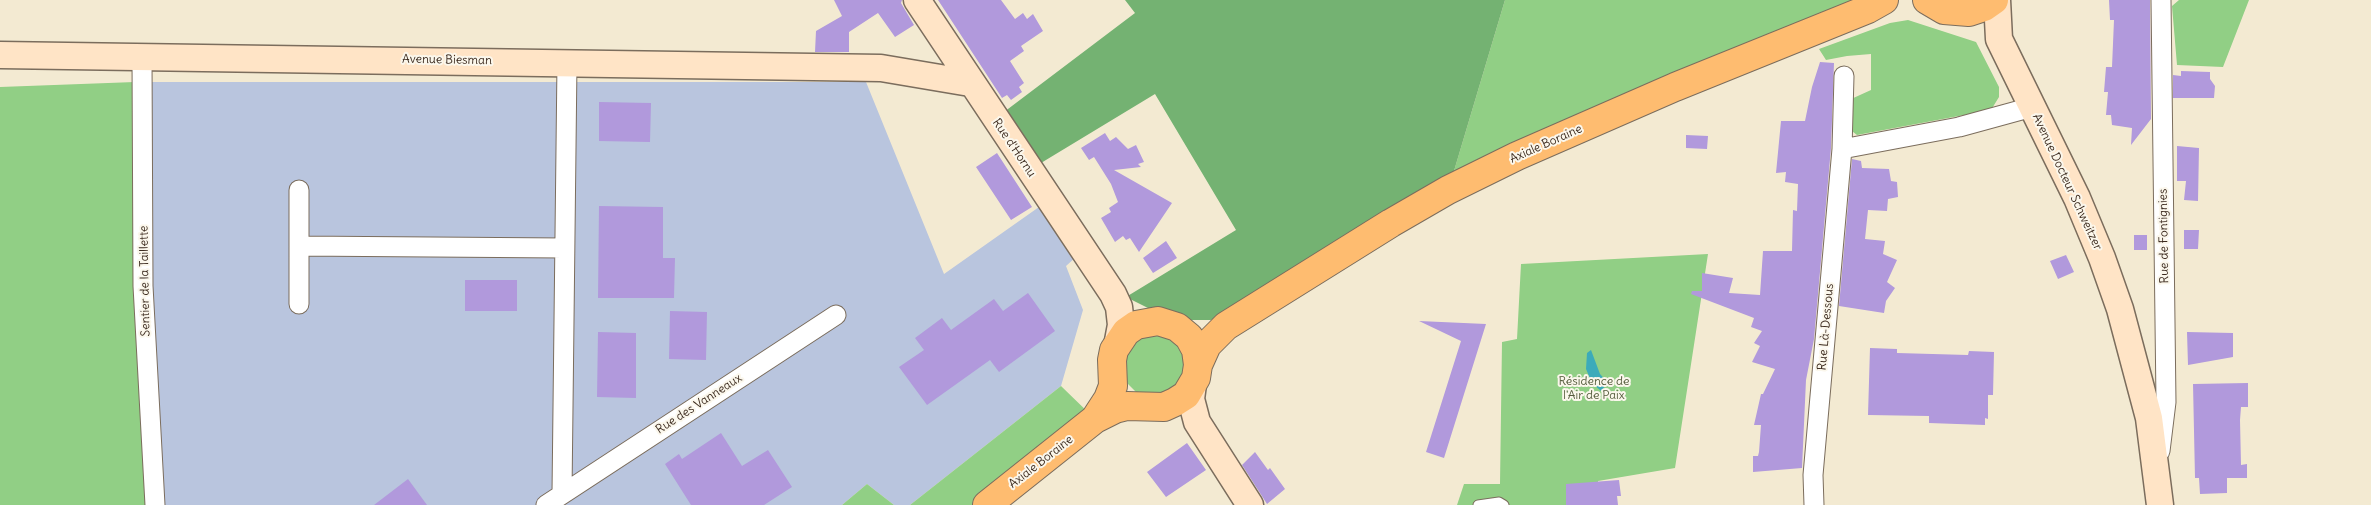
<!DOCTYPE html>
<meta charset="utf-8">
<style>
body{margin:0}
canvas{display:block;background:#f3ead2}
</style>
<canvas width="2371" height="505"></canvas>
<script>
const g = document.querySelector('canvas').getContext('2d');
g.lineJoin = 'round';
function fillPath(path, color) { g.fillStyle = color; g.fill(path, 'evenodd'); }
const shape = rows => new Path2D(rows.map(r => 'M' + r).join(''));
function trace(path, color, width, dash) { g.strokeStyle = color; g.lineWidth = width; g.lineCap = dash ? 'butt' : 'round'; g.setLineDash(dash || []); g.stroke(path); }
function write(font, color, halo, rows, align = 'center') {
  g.font = font + ' Delius,sans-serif'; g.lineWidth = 4; g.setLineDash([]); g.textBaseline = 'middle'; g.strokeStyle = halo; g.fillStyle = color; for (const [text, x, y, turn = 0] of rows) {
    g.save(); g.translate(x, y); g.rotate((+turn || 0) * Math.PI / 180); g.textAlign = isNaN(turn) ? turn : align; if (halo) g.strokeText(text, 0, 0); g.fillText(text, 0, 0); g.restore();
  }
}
fillPath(shape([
 [135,82,866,82,944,274,1039,207,1076,257,1066,266,1083,310,1061,386,910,505,894,505,867,484,842,505,151,505,138,363]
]), '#b9c5de');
fillPath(shape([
 [1505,0,1860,0,1451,181],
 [2179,0,2249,0,2223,67,2177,65,2172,6],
 [1908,20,1976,42,1999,87,1999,97,1991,110,1857,135,1848,128,1849,100,1871,90,1871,54,1847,56,1826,60,1819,49,1890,23],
 [135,82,138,363,151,505,0,505,0,87],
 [1708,254,1675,468,1598,481,1598,505,1457,505,1464,484,1500,484,1502,342,1517,339,1521,264],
 [1146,333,1168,335,1183,348,1188,370,1177,390,1146,397,1136,392,1128,384,1123,375,1129,345],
 [1061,386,1095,419,987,505,910,505],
 [867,484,894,505,842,505]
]), '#91cf85');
fillPath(shape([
 [1125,0,1505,0,1451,181,1238,307,1211,320,1187,320,1152,310,1126,297,1236,230,1155,94,1041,163,1004,112,1135,13]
]), '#74b272');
fillPath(shape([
 [1591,350,1600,374,1608,383,1601,391,1592,383,1586,369,1587,353]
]), '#3cabba');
fillPath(shape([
 [834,0,902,0,901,3,914,25,895,37,878,13,849,32,849,30,849,52,815,52,816,31,842,16],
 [938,0,1001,0,1015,19,1023,13,1027,19,1033,14,1043,31,1021,46,1024,51,1010,61,1024,83,1019,87,1022,92,1011,100,1007,95,1002,98],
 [2109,0,2150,0,2151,119,2131,145,2132,128,2112,125,2111,115,2106,115,2108,92,2104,92,2106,67,2112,67,2114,20,2110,20],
 [1820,62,1834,63,1831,148,1814,339,1806,380,1802,468,1753,472,1753,456,1758,456,1759,452,1761,425,1754,425,1761,394,1763,394,1775,369,1752,362,1760,346,1754,343,1762,331,1751,327,1754,318,1691,294,1692,291,1702,291,1702,273,1733,278,1729,293,1760,295,1763,251,1792,251,1793,210,1797,211,1798,184,1785,182,1786,172,1776,173,1781,121,1805,121,1812,87],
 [2181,71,2210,72,2210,79,2215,86,2214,98,2173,98,2173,75,2181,76],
 [599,102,651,103,650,142,599,141],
 [1105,133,1110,141,1116,137,1128,149,1136,145,1144,162,1138,164,1141,167,1114,170,1172,203,1139,252,1130,238,1126,240,1123,236,1115,242,1101,218,1111,212,1109,208,1118,202,1111,184,1094,157,1089,160,1081,148],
 [1686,135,1708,136,1707,149,1686,148],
 [2177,146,2199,148,2198,201,2184,200,2186,181,2177,181],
 [997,153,1032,207,1011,220,976,167],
 [1852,159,1861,161,1862,168,1889,169,1891,181,1897,182,1898,197,1888,199,1887,211,1868,210,1865,239,1885,241,1883,254,1897,260,1887,282,1895,288,1886,301,1884,313,1839,306],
 [599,206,663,207,663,258,675,258,674,298,598,298],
 [2184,230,2199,230,2198,249,2184,249],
 [2134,235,2147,235,2147,250,2134,250],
 [1166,241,1177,258,1153,273,1143,258],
 [2066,255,2074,272,2058,279,2050,261],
 [465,280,517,280,517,311,465,311],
 [1028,293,1055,331,999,372,990,360,927,405,899,367,924,350,915,338,942,318,951,330,994,299,1003,311],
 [670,311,707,312,706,360,669,359],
 [1419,321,1486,324,1444,458,1426,452,1461,341],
 [598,332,636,333,636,398,597,397],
 [2187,332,2233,333,2233,357,2188,365],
 [1870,348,1897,349,1897,353,1968,355,1969,351,1994,352,1993,395,1988,395,1988,419,1985,418,1985,425,1929,423,1929,416,1868,415],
 [2248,383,2248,407,2241,407,2240,420,2241,465,2247,464,2247,478,2227,478,2227,493,2200,494,2199,478,2195,478,2193,384],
 [721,433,742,466,768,450,792,487,764,505,691,505,665,464,679,454,682,459],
 [1187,443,1206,470,1166,497,1147,472],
 [1255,452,1268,470,1270,468,1285,489,1267,504,1242,465],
 [408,479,427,505,374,505],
 [1619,480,1621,496,1617,496,1618,505,1566,505,1566,484]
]), '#b199dc');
const lane = shape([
 [1478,505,1499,502,1504,505]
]);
const street = shape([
 [142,57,143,286,155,505],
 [1842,149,1844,76],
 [299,246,564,248],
 [299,304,299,190],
 [2160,451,2166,402,2161,0],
 [562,493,567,62],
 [546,505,836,315],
 [1814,505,1813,475,1842,149,1959,127,2032,107]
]);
const secondary = shape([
 [917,0,1113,294,1119,307,1121,325,1118,341],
 [1997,0,1999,39,2077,198,2102,258,2120,309,2149,418,2160,505],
 [0,55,881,68,970,83],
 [1193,384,1191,399,1197,422,1250,505]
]);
const primary = shape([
 [1927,0,1944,10,1969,12,1984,7,1994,0],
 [1198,365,1207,345,1226,326,1391,223,1448,190,1517,156,1675,87,1868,9,1884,0],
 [987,505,1095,419,1115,409,1127,406,1164,407,1175,402,1186,395,1196,378,1198,365,1196,350,1189,337,1177,327,1158,321,1136,325,1126,332,1114,350,1112,360,1113,386,1108,399,1095,419]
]);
trace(lane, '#7b6d5d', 11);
trace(street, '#7b6d5d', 21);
trace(secondary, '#7b6d5d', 29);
trace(primary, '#7b6d5d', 30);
trace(lane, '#fff', 9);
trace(street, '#fff', 19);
trace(secondary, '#ffe4c6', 26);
trace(primary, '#febc70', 28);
write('12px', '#3b2a1e', '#fbf7ec', [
 ["Avenue Biesman",447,60,1],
 ["Axiale Boraine",1546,144,-24],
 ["Rue d'Hornu",1014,148,56],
 ["Avenue Docteur Schweitzer",2067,182,65],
 ["Rue de Fontignies",2164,236,-91],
 ["Sentier de la Taillette",145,281,-91],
 ["Rue Là-Dessous",1826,327,-85],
 ["Rue des Vanneaux",699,404,-33],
 ["Axiale Boraine",1041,462,-38]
]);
write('12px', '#555c3d', '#fbf7ec', [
 ["Résidence de",1594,382],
 ["l'Air de Paix",1594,396]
]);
</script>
